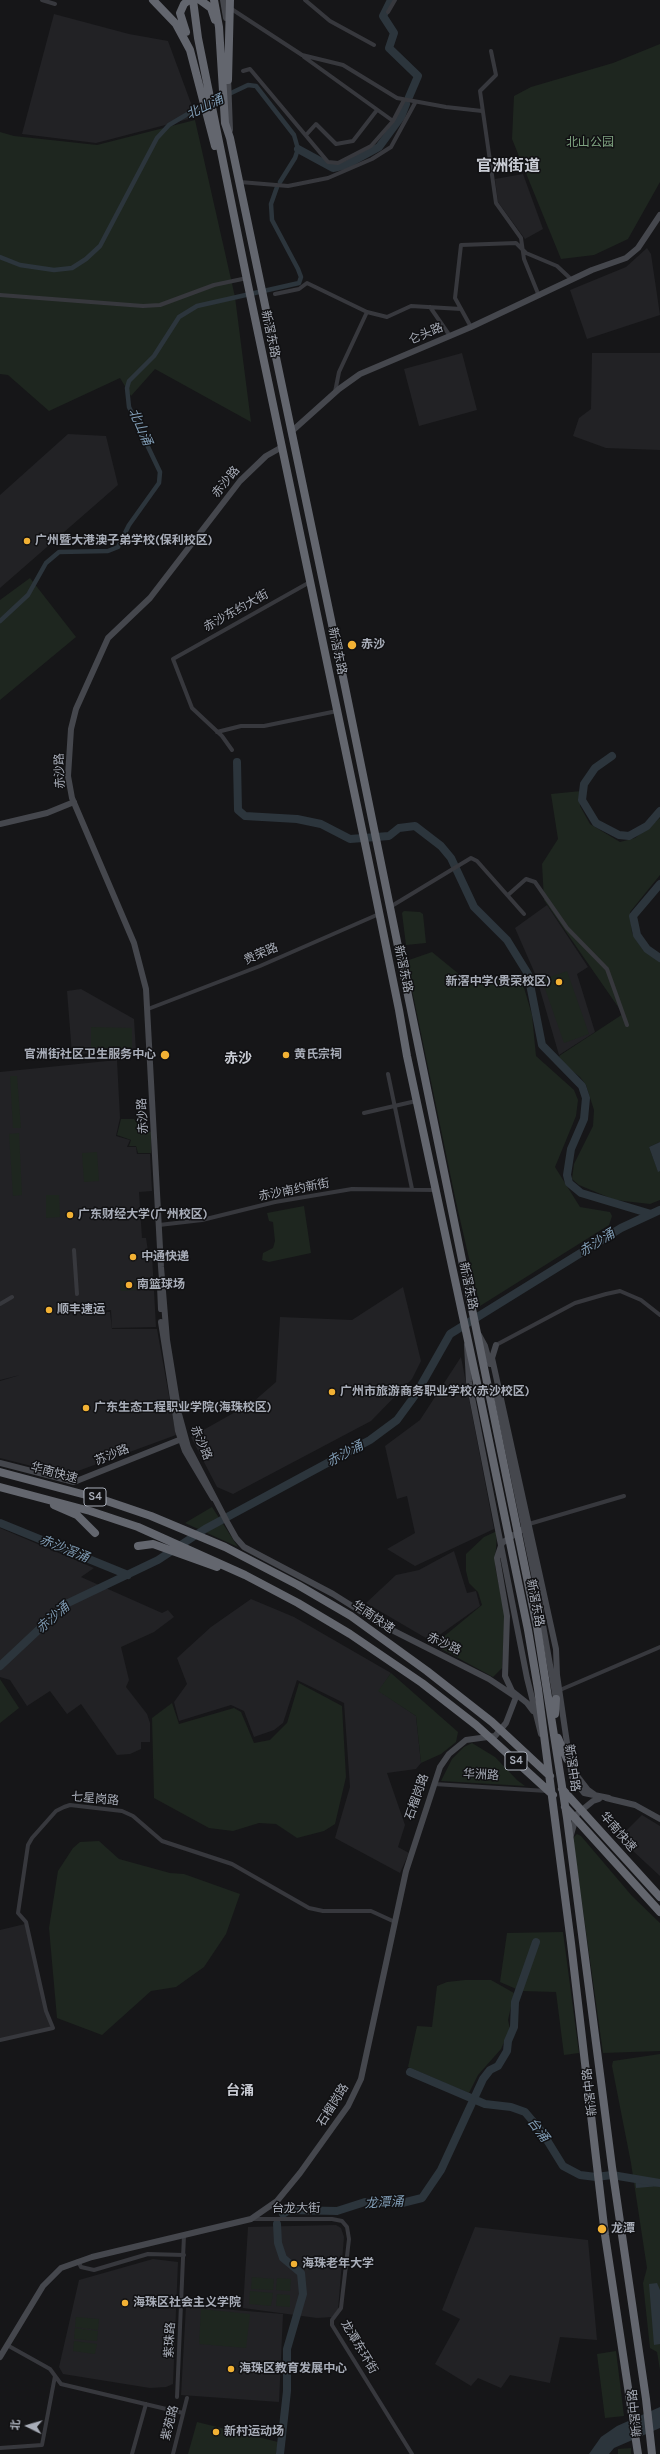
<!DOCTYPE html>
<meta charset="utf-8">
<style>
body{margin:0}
#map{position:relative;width:660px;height:2454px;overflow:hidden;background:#161618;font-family:Karla,"Noto Sans SC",sans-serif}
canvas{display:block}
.north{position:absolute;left:8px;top:2406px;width:40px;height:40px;-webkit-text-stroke:3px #111113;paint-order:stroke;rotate:275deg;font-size:11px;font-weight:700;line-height:16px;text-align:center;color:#a8adb8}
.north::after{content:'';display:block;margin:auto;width:14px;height:18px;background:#a8adb8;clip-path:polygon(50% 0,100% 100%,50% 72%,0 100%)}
</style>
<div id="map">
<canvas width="660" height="2454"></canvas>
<div class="north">北</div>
</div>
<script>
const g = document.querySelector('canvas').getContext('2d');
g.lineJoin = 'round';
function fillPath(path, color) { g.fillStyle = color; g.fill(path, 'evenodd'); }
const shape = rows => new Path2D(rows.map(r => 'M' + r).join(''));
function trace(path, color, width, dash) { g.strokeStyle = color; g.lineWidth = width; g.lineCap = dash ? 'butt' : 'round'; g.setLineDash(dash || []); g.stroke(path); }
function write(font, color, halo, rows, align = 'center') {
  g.font = font + ' Karla,"Noto Sans SC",sans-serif'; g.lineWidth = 3; g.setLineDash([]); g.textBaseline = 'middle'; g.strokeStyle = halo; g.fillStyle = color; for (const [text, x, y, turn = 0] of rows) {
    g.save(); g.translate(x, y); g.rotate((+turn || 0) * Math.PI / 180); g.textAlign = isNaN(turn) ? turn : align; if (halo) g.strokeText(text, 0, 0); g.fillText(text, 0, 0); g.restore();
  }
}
fillPath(shape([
 [54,14,129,34,168,41,196,117,96,143,22,134],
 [523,174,543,229,525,239,498,202,495,179],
 [647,248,651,254,660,315,587,339,570,290,626,267],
 [462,353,477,410,419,426,404,369],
 [592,353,660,353,660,450,606,448,573,436,579,418,591,409],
 [68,434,106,436,118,485,0,588,0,495],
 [547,905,588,967,577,974,595,1032,559,1055,536,976,515,928],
 [81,989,134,1019,136,1052,72,1054,67,991],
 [117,1060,120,1118,116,1136,130,1140,127,1147,136,1147,137,1154,150,1154,152,1191,139,1192,142,1238,146,1238,148,1251,152,1255,156,1327,112,1328,111,1310,98,1311,96,1312,110,1312,112,1329,157,1329,176,1435,67,1475,0,1458,0,1381,20,1375,0,1380,0,1072],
 [403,1287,421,1361,412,1379,371,1421,233,1494,217,1487,191,1437,253,1402,276,1382,280,1317,352,1320],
 [461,1357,494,1529,415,1566,387,1549,415,1533,407,1496,397,1499,385,1446,420,1420],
 [0,1528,94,1568,81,1577,162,1613,168,1610,174,1617,154,1632,121,1647,129,1680,126,1687,147,1714,150,1723,150,1742,141,1742,141,1749,130,1754,117,1755,81,1704,67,1714,50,1691,27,1706,10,1680,0,1677],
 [454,1551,467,1593,476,1591,480,1606,431,1641,366,1603,396,1575,419,1570],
 [251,1599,294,1617,391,1673,379,1691,416,1716,421,1763,416,1769,387,1773,405,1825,398,1847,409,1853,400,1873,335,1838,350,1787,344,1703,297,1680,283,1723,274,1730,254,1737,244,1711,231,1705,179,1721,174,1702,187,1684,177,1658,211,1627],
 [642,1815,660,1826,660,1876,619,1838],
 [25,1924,51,2027,0,2039,0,1930],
 [336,2225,341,2228,344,2237,338,2310,332,2317,317,2318,243,2308,248,2227],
 [475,2227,588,2240,597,2340,560,2337,550,2383,510,2375,501,2388,478,2378,471,2386,435,2364,460,2319,442,2310],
 [153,2259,178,2262,173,2384,166,2387,150,2388,63,2374,59,2367,79,2280],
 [186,2306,283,2314,279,2402,181,2395]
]), '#222225');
fillPath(shape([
 [660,44,660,182,628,239,594,255,561,259,512,139,514,96,531,87,613,63],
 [195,120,235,297,251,422,155,369,131,396,120,378,49,411,8,375,0,374,0,132,14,136,97,145],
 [30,578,76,637,0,700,0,600],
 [581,791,580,806,590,824,620,842,635,838,660,818,660,875,630,912,632,933,643,950,660,961,660,1142,649,1147,658,1171,660,1171,660,1200,650,1204,615,1200,579,1185,572,1179,574,1164,593,1126,594,1110,586,1085,580,1077,562,1063,559,1056,623,1014,544,900,542,864,558,839,551,794],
 [404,911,420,912,423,914,426,943,406,945,402,913],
 [432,952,465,979,520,974,532,1015,536,1056,574,1090,578,1100,576,1116,555,1167,580,1207,610,1212,612,1216,609,1225,480,1306,456,1202,406,961],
 [567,971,589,1034,564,1043,542,980],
 [91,1027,132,1028,132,1049,91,1048],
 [10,1076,17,1076,21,1128,13,1128],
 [121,1119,134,1119,142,1128,151,1132,151,1153,138,1153,136,1146,129,1146,131,1140,117,1135],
 [19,1133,22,1195,13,1196,9,1134],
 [97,1152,99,1181,84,1182,82,1153],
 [46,1195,59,1195,60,1217,46,1218],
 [304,1206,311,1253,269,1262,262,1260,263,1253,273,1248,275,1241,273,1222,269,1221,267,1213],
 [137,1280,137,1290,121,1291,120,1281],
 [212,1507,238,1547,185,1523],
 [497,1531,495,1566,505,1616,502,1668,493,1677,436,1646,436,1643,482,1605,478,1592,469,1583,466,1571,466,1554,484,1537],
 [391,1673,458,1732,456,1742,441,1754,421,1763,416,1716,378,1691],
 [0,1679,19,1708,0,1723],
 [299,1683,342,1706,346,1777,335,1824,324,1831,297,1838,276,1824,259,1823,233,1831,209,1828,154,1798,152,1718,172,1703,179,1724,234,1708,241,1712,254,1743,270,1740,287,1723],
 [472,1743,495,1757,517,1780,525,1786,441,1781,452,1759,464,1747],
 [577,1834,581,1836,632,1896,660,1923,660,2051,603,2053,574,1846,574,1837],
 [99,1841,119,1859,170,1873,184,1874,240,1894,226,1934,204,1967,176,1987,151,1991,102,2035,57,2018,49,1928,58,1871,73,1848,80,1842],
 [563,1932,579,2053,564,2055,556,1992,521,1991,500,1982,507,1933],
 [465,1980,491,1980,514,1993,508,2020,510,2029,501,2049,478,2075,469,2093,408,2067,417,2026,432,2027,437,1986,447,1982],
 [660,2054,660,2370,657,2352,650,2348,643,2283,647,2268,631,2163,612,2066,613,2061],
 [252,2277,274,2279,273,2290,251,2289],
 [277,2278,291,2279,290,2291,276,2290],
 [250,2291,273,2293,271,2306,249,2304],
 [277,2294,290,2295,290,2307,276,2306],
 [201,2309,250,2314,246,2348,199,2344],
 [76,2317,99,2319,98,2330,75,2327],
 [75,2328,98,2331,97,2341,74,2339],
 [74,2341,97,2344,95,2354,73,2351],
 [616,2351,624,2416,605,2418,597,2354],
 [197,2422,278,2442,276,2454,188,2454],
 [631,2448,631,2454,618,2454,618,2449]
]), '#1e261f');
fillPath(shape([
 [660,1142,660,1171,658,1172,649,1147],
 [635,2177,660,2181,660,2186,636,2188],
 [657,2283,660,2290,660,2344,654,2345,649,2284],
 [660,2407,660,2428,614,2448,609,2454,589,2454,601,2437,617,2426]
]), '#2c353c');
trace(shape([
 [0,257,20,265,54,270,72,268,86,259,100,246,157,138,169,125,191,112,248,85,256,86,294,135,298,149,295,158,280,182],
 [0,621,28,595,46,563,59,552,108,551,118,547,129,525,159,483,160,472,129,407,127,388,129,381,154,356,179,317,197,306,299,283,301,277,298,269,272,220,271,204,277,187]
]), '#2c353c', 4.5);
trace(shape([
 [391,0,383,16,394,33,389,48,418,76,409,97],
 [298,149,333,168,346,165,379,147,401,117,406,104],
 [612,756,595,768,584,784,582,800,596,823,619,835,629,836,647,826,660,811],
 [237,762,238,810,245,816,297,819,321,824,350,839,389,836,399,828,415,826,441,846,451,858,474,907,507,940,528,974,542,1045,582,1086,586,1098,584,1119,571,1149,567,1175,569,1183,581,1193,651,1214],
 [660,884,633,916,637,935,647,949,660,958],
 [0,1523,128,1575],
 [0,1666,66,1604,158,1560,205,1529,370,1440,397,1420,416,1394,450,1334,621,1228,660,1210],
 [410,2072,485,2104,511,2107,525,2112,542,2132,563,2166,580,2175,596,2177,612,2175,660,2183],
 [283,2214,289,2210,337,2211,365,2202,402,2203,422,2198,441,2170,483,2079,490,2070,498,2066,507,2051,508,2041,514,2027,515,2002,536,1942],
 [277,2224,278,2243,283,2258,301,2273,303,2294,287,2349,287,2391,280,2454]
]), '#2c353c', 8);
trace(shape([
 [42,0,55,4],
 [305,0,330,21,374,45],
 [230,8,302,55,343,65,397,98,446,107,482,111],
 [388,12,395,0],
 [491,51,496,75,480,91,496,203,521,238,524,259,539,296],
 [304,57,393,121],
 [243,71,250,69,328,162,338,163,371,146,393,121,404,100],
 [306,135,316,124,336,144,353,141,377,110],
 [240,182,288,186,328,178,372,159,391,147,415,103],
 [275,294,299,289,307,283,367,312,387,317,411,306,461,309],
 [0,295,143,306,160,305,214,285,247,278],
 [430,307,450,336],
 [471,327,455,298,461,245,516,243,526,253,557,266,572,280],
 [335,392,339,372,367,312],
 [217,732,241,726,264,726,337,711],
 [232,750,222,736,192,708,173,659,310,582],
 [508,895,526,879,535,882,567,928,607,969,627,1025],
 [390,907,471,858,477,861,524,914],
 [148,1009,260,966,379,914],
 [388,1074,412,1189],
 [364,1113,416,1101],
 [159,1225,202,1220,275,1202,352,1189,434,1190],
 [74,1250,77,1294],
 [0,1304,12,1297],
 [496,1345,575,1303,606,1294,620,1291,641,1300,660,1315],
 [529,1524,624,1496],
 [560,1690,660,1647],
 [434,1784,547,1791],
 [0,2040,53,2028,46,2011,26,1922,18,1913,28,1845,32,1838,56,1811,64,1807,70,1805,122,1811,133,1816,162,1841,232,1864,309,1908,323,1911,371,1911,395,1922],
 [252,2219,332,2219,342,2221,347,2227,349,2239,341,2308,332,2320,332,2325,412,2454],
 [78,2261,81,2267,94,2270,148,2254,184,2255],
 [7,2345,50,2369,61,2384,183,2413],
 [177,2397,184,2235],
 [0,2448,42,2445,55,2376],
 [132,2454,146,2404],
 [173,2454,187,2398]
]), '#37383d', 4);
trace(shape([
 [223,0,226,18],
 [228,77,230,130],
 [291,432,339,389,360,374,471,327,592,270,626,258,638,248,660,215],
 [282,447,266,456,240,481,150,598,108,638,76,709,71,729,68,776,72,798,134,943,146,989,161,1267,167,1340,179,1414,188,1447,227,1522,236,1538,244,1547,333,1594,384,1626,489,1679,516,1697],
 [0,824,47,813,74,802],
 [160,1286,161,1309],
 [161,1322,178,1431,185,1451,213,1498],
 [479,1335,485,1346,490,1364],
 [467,1345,469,1382,527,1678,541,1734],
 [496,1345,492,1358,556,1649,557,1675,572,1777,584,1793,609,1798],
 [497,1398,534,1574,556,1699],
 [0,1463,74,1482,184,1438],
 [521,1530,502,1543,497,1558,507,1616,505,1676,512,1691,527,1703,533,1711],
 [571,1768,588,1790,595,1795],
 [606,1798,635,1805,660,1819],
 [571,1835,577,1814,593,1801,599,1799],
 [0,2357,43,2286,61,2268,92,2257,251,2219,277,2201,300,2173,348,2106,361,2079,406,1871,440,1767,449,1754,466,1740,495,1736,506,1723,516,1697]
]), '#45474d', 6);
trace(shape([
 [153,0,176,24,190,50,215,146],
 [193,0,198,38,248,285,367,853,399,1010,407,1056,479,1392,528,1630,538,1689,571,1943,605,2235,638,2454],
 [200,0,211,8,215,20],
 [214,0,219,27,225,123,230,138,343,677,537,1627,567,1818,612,2167,646,2399,652,2454],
 [186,32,180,13,184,4,189,0],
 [228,80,230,0],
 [0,1472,101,1499,151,1516,225,1547,298,1585,351,1616,427,1671,492,1722,550,1776],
 [0,1487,90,1511,138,1527,245,1575,298,1603,350,1634,422,1683,476,1725,553,1795],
 [54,1505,77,1515,95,1533],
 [138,1546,153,1544,217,1567],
 [555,1714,556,1699],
 [558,1738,567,1759],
 [562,1789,660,1897],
 [565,1807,660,1912]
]), '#63666e', 8);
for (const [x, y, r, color] of [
 [27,541,4,"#f2b134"],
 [352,645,5,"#f2b134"],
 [559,982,4,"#f2b134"],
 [165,1055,5,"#f2b134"],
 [286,1055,4,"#f2b134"],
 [70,1215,4,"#f2b134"],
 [133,1257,4,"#f2b134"],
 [129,1285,4,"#f2b134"],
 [49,1310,4,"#f2b134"],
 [332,1392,4,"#f2b134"],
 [86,1408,4,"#f2b134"],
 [602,2229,5,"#f2b134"],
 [294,2264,4,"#f2b134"],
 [125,2303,4,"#f2b134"],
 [231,2369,4,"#f2b134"],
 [216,2432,4,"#f2b134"]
]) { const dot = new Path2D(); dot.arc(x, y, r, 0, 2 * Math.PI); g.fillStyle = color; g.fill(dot); trace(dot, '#111113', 1.5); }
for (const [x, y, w] of [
 [95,1497,22],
 [516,1761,22]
]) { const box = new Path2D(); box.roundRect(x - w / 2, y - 9, w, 18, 3); g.fillStyle = '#111113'; g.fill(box); trace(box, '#a8adb8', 1); }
write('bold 11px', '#a8adb8', null, [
 ["S4",95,1497],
 ["S4",516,1761]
]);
write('12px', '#7fa381', '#111113', [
 ["北山公园",590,143]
]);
write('12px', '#a8adb8', '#111113', [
 ["新滘东路",270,334,78],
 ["仑头路",426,334,-23],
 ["赤沙路",226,482,-51],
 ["赤沙东约大街",236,611,-29],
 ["新滘东路",337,651,78],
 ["赤沙路",60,771,-92],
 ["贵荣路",261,954,-23],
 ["新滘东路",403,969,78],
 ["赤沙路",143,1116,-93],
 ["赤沙南约新街",294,1190,-11],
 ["新滘东路",468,1286,78],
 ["赤沙路",201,1443,67],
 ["苏沙路",112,1455,-22],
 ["华南快速",54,1473,15],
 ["新滘东路",535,1603,79],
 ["华南快速",373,1617,34],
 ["赤沙路",444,1644,25],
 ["新滘中路",572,1768,82],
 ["华洲路",481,1775,3],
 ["石榴岗路",417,1797,-71],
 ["七星岗路",95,1799,5],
 ["华南快速",618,1832,49],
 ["新滘中路",590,2092,-97],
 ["石榴岗路",333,2105,-58],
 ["台龙大街",296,2209],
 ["紫珠路",170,2340,-87],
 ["龙潭东环街",359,2347,59],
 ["新滘中路",635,2413,-96],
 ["紫苑路",170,2423,-75]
]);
write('bold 12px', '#a8adb8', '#111113', [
 ["广州暨大港澳子弟学校(保利校区)",35,541],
 ["赤沙",361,645],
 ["新滘中学(贵荣校区)",551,982,"right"],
 ["官洲街社区卫生服务中心",156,1055,"right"],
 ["黄氏宗祠",294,1055],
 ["广东财经大学(广州校区)",78,1215],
 ["中通快递",141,1257],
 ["南篮球场",137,1285],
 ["顺丰速运",57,1310],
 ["广州市旅游商务职业学校(赤沙校区)",340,1392],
 ["广东生态工程职业学院(海珠校区)",94,1408],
 ["龙潭",611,2229],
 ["海珠老年大学",302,2264],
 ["海珠区社会主义学院",133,2303],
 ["海珠区教育发展中心",239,2369],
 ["新村运动场",224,2432]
], 'left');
write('italic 13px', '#7f9bb3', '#111113', [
 ["北山涌",205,107,-26],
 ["北山涌",140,427,66],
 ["赤沙涌",597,1243,-32],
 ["赤沙涌",345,1454,-28],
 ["赤沙滘涌",64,1549,22],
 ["赤沙涌",53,1618,-41],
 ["台涌",538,2130,53],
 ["龙潭涌",384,2203,-3]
]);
write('bold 14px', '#c9ccd4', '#111113', [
 ["赤沙",238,1059],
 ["台涌",240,2091]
]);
write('bold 16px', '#c9ccd4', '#111113', [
 ["官洲街道",508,166]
]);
</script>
